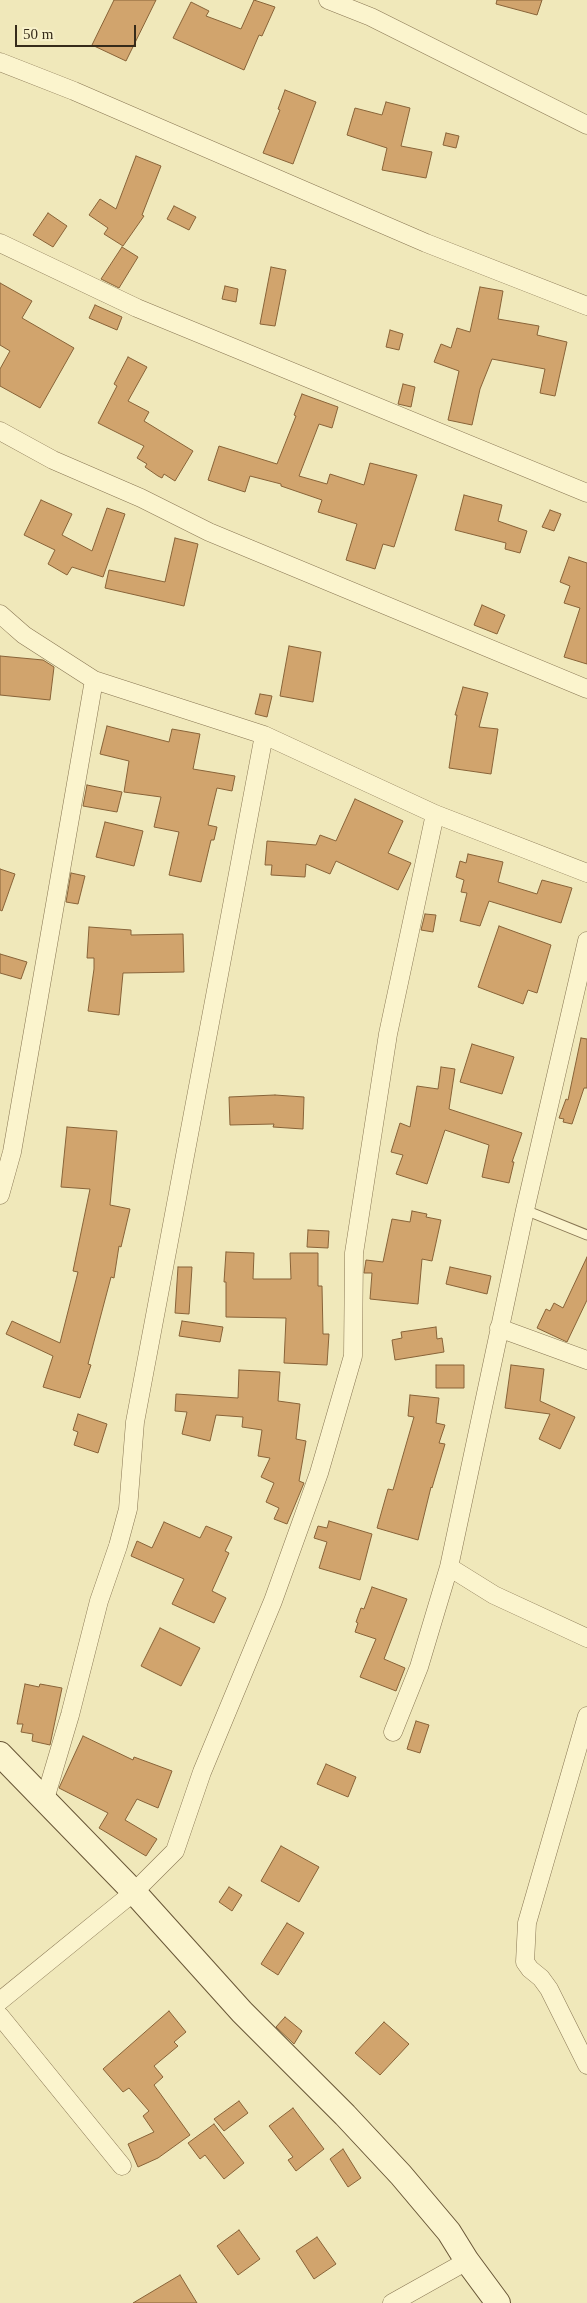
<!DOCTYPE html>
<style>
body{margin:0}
#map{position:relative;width:587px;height:2303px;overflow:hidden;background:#f0e8ba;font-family:"Times New Roman",serif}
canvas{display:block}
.scale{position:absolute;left:15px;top:25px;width:121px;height:22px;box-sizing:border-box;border:2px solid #362b1a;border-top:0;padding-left:6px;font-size:15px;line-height:18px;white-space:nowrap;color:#362b1a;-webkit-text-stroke:4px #f7f0ca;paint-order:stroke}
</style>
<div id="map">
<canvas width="587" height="2303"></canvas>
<div class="scale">50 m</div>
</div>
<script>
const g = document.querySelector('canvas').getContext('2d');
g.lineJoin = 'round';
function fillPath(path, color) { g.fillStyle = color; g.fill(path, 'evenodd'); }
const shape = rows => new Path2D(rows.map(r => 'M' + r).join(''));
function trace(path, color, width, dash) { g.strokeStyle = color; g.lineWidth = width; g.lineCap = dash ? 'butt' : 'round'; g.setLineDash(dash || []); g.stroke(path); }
const building = shape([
 [114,0,156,0,126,61,92,45,114,0],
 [254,0,275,7,262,36,259,35,244,70,173,38,191,2,209,11,206,16,241,29,254,0],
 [497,0,542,0,537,15,496,4,497,0],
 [285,90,316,102,293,164,263,153,280,110,278,109,285,90],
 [386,102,410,108,401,146,432,152,426,178,382,170,387,148,347,135,355,108,382,115,386,102],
 [446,133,459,136,456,148,443,145,446,133],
 [136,156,161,166,142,215,144,216,123,246,104,234,108,228,89,215,100,199,116,209,136,156],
 [174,206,196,217,189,230,167,219,174,206],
 [48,213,67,226,53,247,33,235,48,213],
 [122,247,138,257,119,288,101,279,122,247],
 [271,267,286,270,275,326,260,324,271,267],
 [0,283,32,301,22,318,74,348,40,408,0,386,0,369,10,351,0,345,0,283],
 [225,286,238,289,236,302,222,299,225,286],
 [480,287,503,291,498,319,539,326,537,335,567,342,555,396,540,393,545,369,492,359,480,389,472,425,448,420,459,371,434,362,441,344,451,348,457,328,470,332,480,287],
 [95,305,122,317,117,330,89,318,95,305],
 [390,330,403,334,399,350,386,347,390,330],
 [128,357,147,367,128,401,149,412,144,421,193,451,175,481,164,474,162,478,158,476,145,467,147,464,137,458,144,446,98,423,117,386,114,384,128,357],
 [403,384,415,387,411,407,398,404,403,384],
 [302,394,338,407,332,428,319,424,299,476,327,484,330,474,364,485,370,463,417,475,394,547,383,544,375,569,346,560,357,524,318,512,322,500,281,486,281,484,250,476,245,492,208,480,219,446,277,464,296,416,294,415,302,394],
 [464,495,502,505,498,521,527,531,520,553,505,549,506,543,455,530,464,495],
 [41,500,72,514,62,535,92,551,107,508,125,514,103,577,72,567,67,575,48,564,55,550,24,535,41,500],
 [550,510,561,514,554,531,542,527,550,510],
 [175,538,198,544,184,606,105,588,109,570,165,582,175,538],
 [569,557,587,563,587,664,564,657,580,608,564,603,570,586,560,582,569,557],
 [482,605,505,615,497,634,474,625,482,605],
 [289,646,321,652,313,702,280,696,289,646],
 [0,656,43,660,54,667,50,700,0,695,0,656],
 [463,687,488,693,479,727,498,729,491,774,449,768,457,715,455,715,463,687],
 [260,694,272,696,267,717,255,714,260,694],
 [107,726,169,742,172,729,200,734,193,769,235,776,232,791,217,788,208,825,217,827,214,840,211,840,201,882,169,875,179,832,154,827,161,797,124,792,129,761,100,754,107,726],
 [87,785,122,792,117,812,83,806,87,785],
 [355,799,403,821,388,853,411,863,398,890,336,861,330,874,306,864,305,877,271,875,272,865,265,865,267,841,316,845,320,835,336,841,355,799],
 [105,822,143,831,134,866,96,857,105,822],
 [468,854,503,862,498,882,537,894,542,880,572,888,561,923,489,901,480,926,460,921,467,893,461,892,464,880,456,877,460,861,466,863,468,854],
 [0,869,15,874,2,911,0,910,0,869],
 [71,873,85,876,78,904,66,902,71,873],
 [425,914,436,915,433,932,421,930,425,914],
 [499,926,551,945,537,993,528,990,523,1004,478,987,499,926],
 [89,927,131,930,131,935,183,934,184,972,123,973,119,1015,88,1011,94,969,94,958,87,958,89,927],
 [0,954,27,962,21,979,0,973,0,954],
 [581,1038,587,1039,587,1088,584,1088,572,1124,563,1122,564,1119,559,1118,566,1099,568,1100,581,1038],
 [472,1044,514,1057,502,1094,460,1082,472,1044],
 [441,1067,455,1069,449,1109,522,1133,512,1162,514,1162,509,1183,482,1177,489,1145,445,1130,427,1184,396,1174,403,1155,391,1152,400,1123,410,1127,417,1086,438,1089,441,1067],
 [275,1095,304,1097,303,1129,273,1127,274,1124,230,1125,229,1097,275,1095],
 [67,1127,117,1131,110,1205,130,1209,121,1247,119,1246,114,1278,111,1277,88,1364,91,1365,80,1398,43,1387,53,1356,6,1334,12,1321,60,1343,78,1272,73,1271,90,1189,61,1187,67,1127],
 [412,1211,427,1214,426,1217,441,1220,432,1261,422,1259,418,1304,370,1299,372,1273,364,1273,366,1260,383,1262,392,1219,410,1222,412,1211],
 [308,1230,329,1231,328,1248,307,1247,308,1230],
 [226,1252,254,1253,253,1279,291,1279,290,1253,318,1253,318,1286,322,1286,323,1334,329,1334,327,1365,284,1363,286,1318,226,1317,226,1282,224,1282,226,1252],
 [587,1257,587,1300,567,1342,537,1328,546,1309,550,1311,554,1303,563,1308,587,1257],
 [178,1267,192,1267,189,1314,175,1313,178,1267],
 [450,1267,491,1276,487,1294,446,1284,450,1267],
 [182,1321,223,1327,220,1342,179,1336,182,1321],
 [436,1327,437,1339,442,1338,444,1352,395,1360,392,1340,402,1338,401,1332,436,1327],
 [436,1365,464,1365,464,1388,436,1388,436,1365],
 [511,1365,544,1369,540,1401,575,1417,560,1449,539,1439,550,1414,505,1408,511,1365],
 [239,1370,280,1372,278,1401,300,1404,296,1439,306,1441,299,1481,304,1483,287,1524,274,1519,279,1508,266,1502,274,1483,261,1477,270,1458,258,1456,262,1430,242,1427,243,1417,216,1415,210,1441,182,1434,187,1412,175,1411,176,1394,238,1398,239,1370],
 [410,1395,439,1398,436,1423,445,1425,439,1443,445,1444,432,1488,431,1487,418,1540,377,1528,388,1489,393,1490,414,1417,408,1416,410,1395],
 [78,1414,107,1424,98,1453,74,1445,78,1432,73,1430,78,1414],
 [329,1521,372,1534,360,1580,319,1568,327,1542,314,1538,318,1526,327,1528,329,1521],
 [164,1522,200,1538,206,1526,232,1537,225,1551,229,1553,212,1591,226,1598,214,1623,172,1604,184,1579,131,1556,137,1541,152,1548,164,1522],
 [372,1587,407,1599,384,1659,405,1668,396,1691,360,1677,376,1639,355,1632,358,1623,356,1622,361,1608,364,1609,372,1587],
 [160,1628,200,1648,181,1686,141,1666,160,1628],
 [25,1684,39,1687,40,1684,62,1688,50,1745,32,1741,33,1734,21,1732,23,1724,17,1724,25,1684],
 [416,1721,429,1725,420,1753,407,1749,416,1721],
 [83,1736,133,1760,134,1757,172,1771,158,1808,137,1799,125,1820,157,1839,146,1856,99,1828,108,1813,59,1788,83,1736],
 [326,1764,356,1777,348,1797,317,1784,326,1764],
 [281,1846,319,1867,299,1902,261,1881,281,1846],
 [229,1887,242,1895,232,1911,219,1902,229,1887],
 [287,1923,304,1933,278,1975,261,1964,287,1923],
 [169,2011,186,2032,174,2042,178,2046,154,2066,163,2077,154,2085,190,2135,158,2158,138,2167,128,2144,154,2132,143,2116,149,2111,129,2088,123,2092,103,2069,169,2011],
 [285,2017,302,2031,294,2044,276,2027,285,2017],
 [384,2022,409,2044,380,2075,355,2053,384,2022],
 [239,2101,248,2113,224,2131,214,2119,239,2101],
 [293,2108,324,2149,296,2171,288,2160,293,2157,269,2126,293,2108],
 [214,2124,244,2163,224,2179,205,2155,200,2159,188,2143,214,2124],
 [343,2149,361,2178,348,2187,330,2159,343,2149],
 [239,2230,260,2259,238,2275,217,2246,239,2230],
 [317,2237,336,2264,314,2279,296,2251,317,2237],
 [180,2275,197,2303,133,2303,180,2275]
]);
fillPath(building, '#d1a46d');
trace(building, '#886338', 1);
const lane = shape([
 [525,1210,587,1235]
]);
const street = shape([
 [328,0,371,17,587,125],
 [0,62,74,91,426,243,587,306],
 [0,243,137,308,587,493],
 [0,431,53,460,141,498,209,532,587,689],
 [0,614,24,635,94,680,264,735,435,814,587,873],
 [0,1195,12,1152,94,680],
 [499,1328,587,1360],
 [449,1567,494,1595,587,1638],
 [587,1716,527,1923,525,1962,530,1969,541,1978,549,1989,587,2065],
 [393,1732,419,1667,449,1567,525,1210,587,941],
 [45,1799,70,1715,99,1601,118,1546,128,1509,135,1422,264,735],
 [0,2001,134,1892,175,1851,202,1772,273,1601,319,1473,353,1356,354,1253,388,1034,435,814],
 [0,2016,122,2166],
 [392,2303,467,2261]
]);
const secondary = shape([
 [0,1754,134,1892,242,2012,345,2115,401,2175,449,2232,467,2261,498,2303]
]);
trace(lane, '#887653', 11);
trace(street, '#887653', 19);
trace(secondary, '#695737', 26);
trace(lane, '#fbf4cd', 9);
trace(street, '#fbf4cd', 18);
trace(secondary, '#fbf4cd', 24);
</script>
